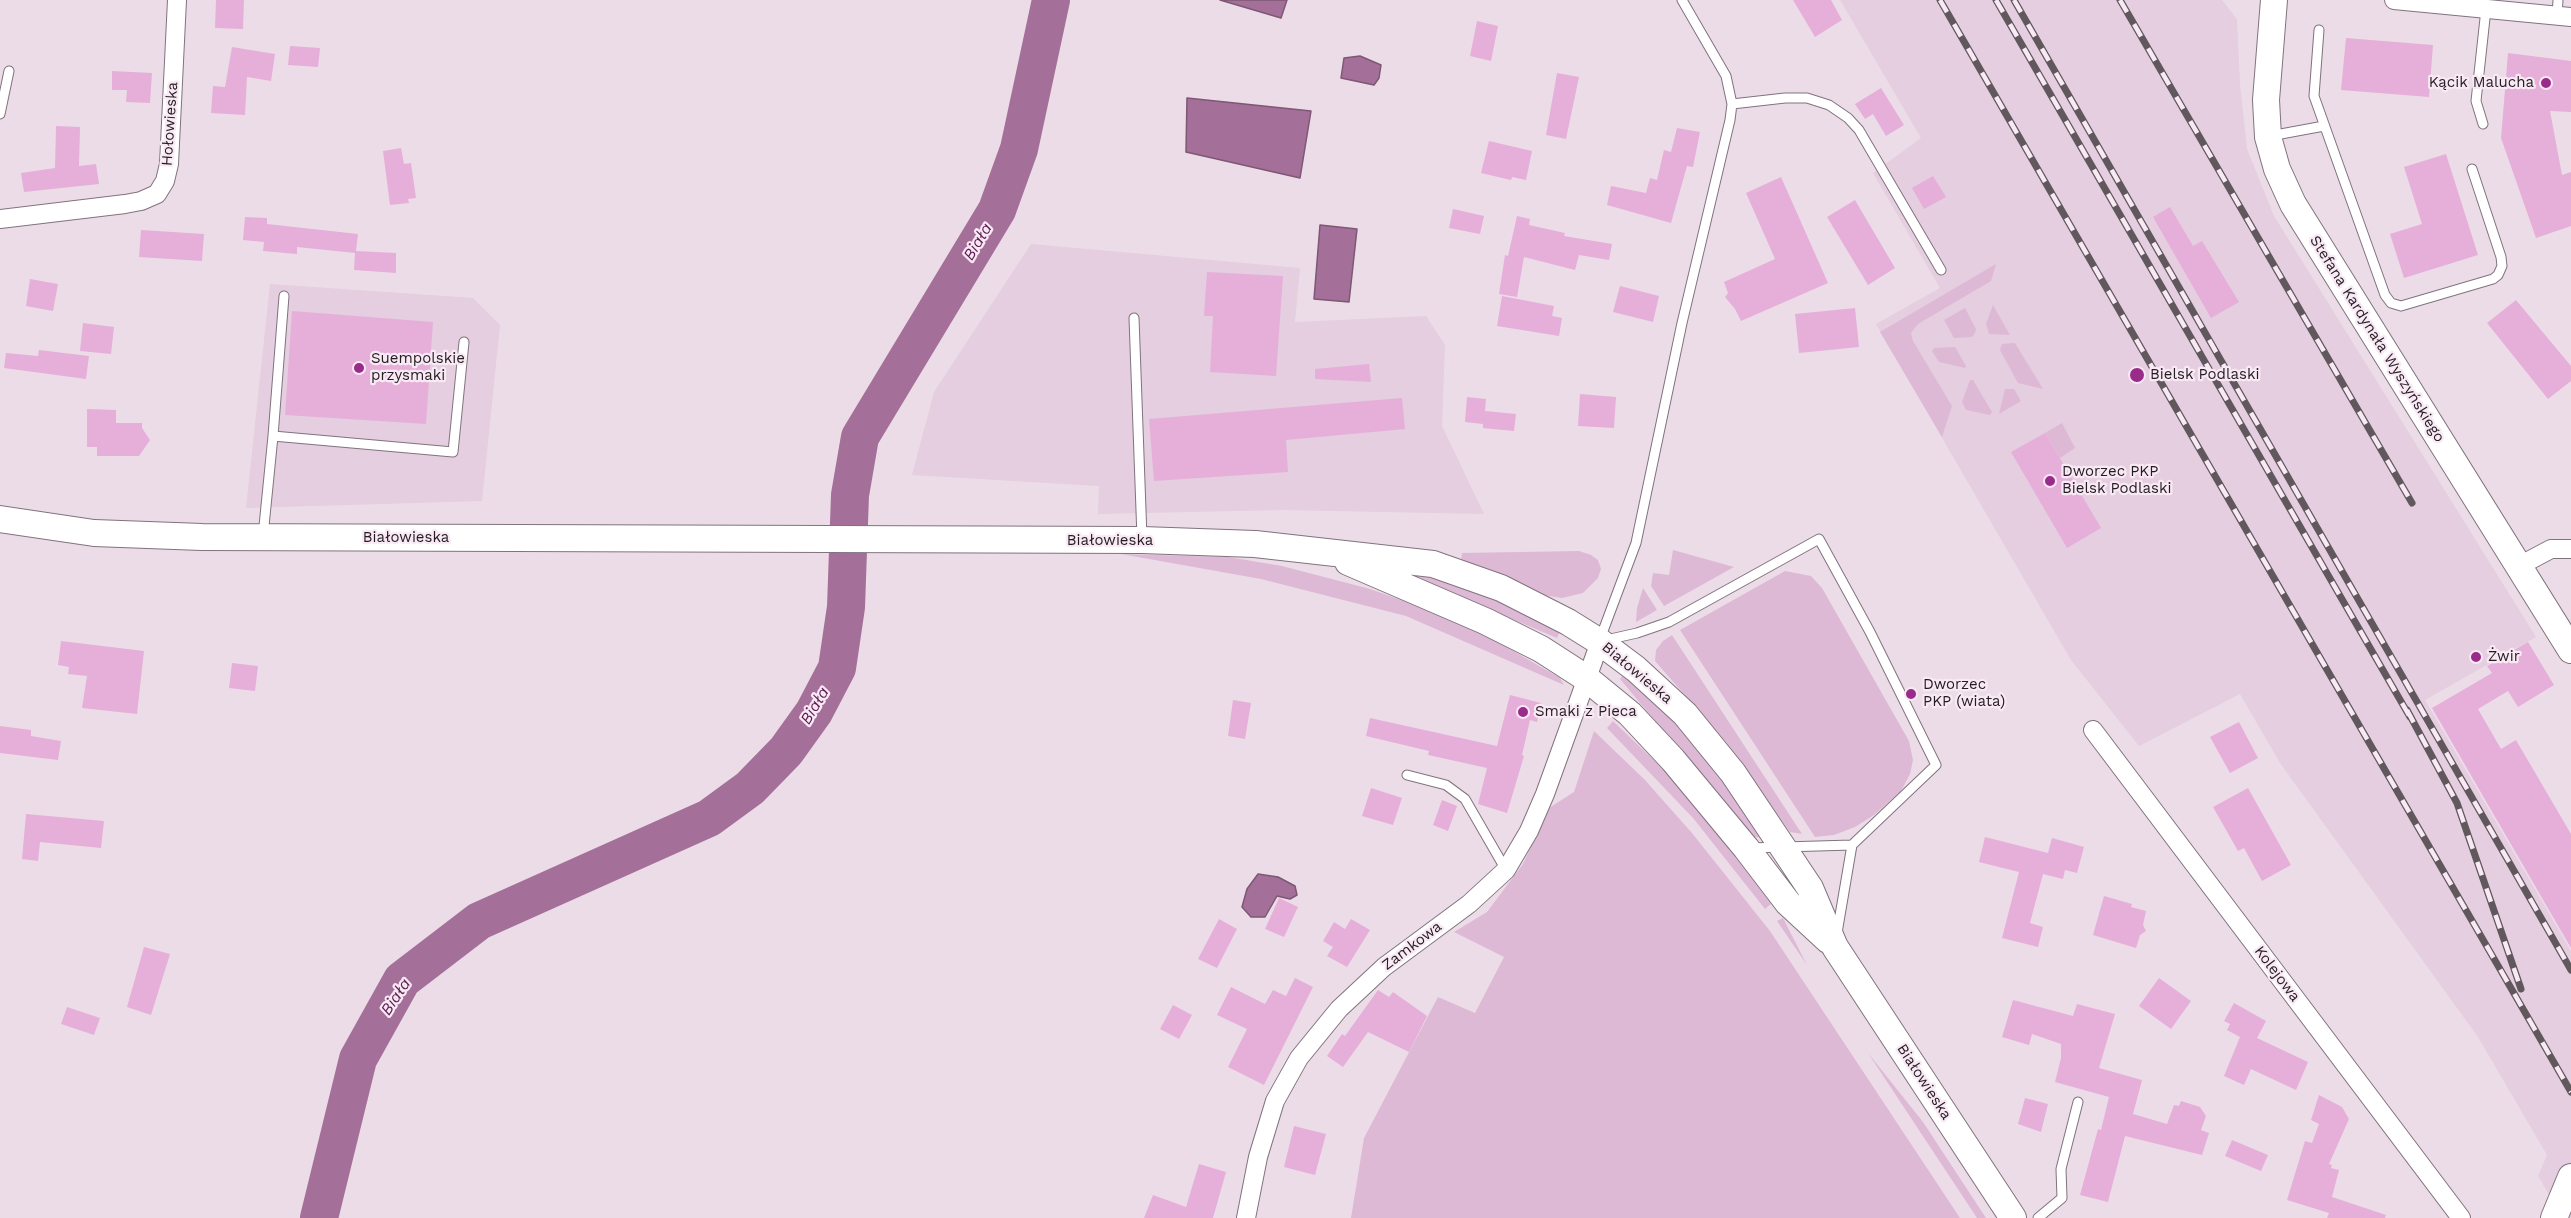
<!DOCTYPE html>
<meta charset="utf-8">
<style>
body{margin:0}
canvas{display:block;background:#ebdce7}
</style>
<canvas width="2571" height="1218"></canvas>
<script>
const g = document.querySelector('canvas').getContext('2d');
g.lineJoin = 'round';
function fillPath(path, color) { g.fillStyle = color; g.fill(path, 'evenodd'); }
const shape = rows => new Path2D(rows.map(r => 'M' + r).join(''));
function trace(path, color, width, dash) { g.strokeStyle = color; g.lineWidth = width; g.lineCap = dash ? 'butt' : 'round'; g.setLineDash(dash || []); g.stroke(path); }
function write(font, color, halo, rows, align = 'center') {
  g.font = font + ' "Work Sans",sans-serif'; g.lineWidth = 4.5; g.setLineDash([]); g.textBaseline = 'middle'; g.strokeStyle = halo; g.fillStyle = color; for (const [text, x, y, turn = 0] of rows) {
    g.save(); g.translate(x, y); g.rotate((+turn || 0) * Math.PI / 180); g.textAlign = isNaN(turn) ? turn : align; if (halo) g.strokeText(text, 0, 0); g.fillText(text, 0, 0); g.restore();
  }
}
fillPath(shape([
 [1840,0,2222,0,2237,19,2240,84,2247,149,2274,216,2536,637,2425,700,2571,951,2571,1218,2563,1218,2538,1176,2547,1155,2478,1037,2280,763,2240,694,2139,746,2071,660,1876,324,1940,288,1873,173,1921,138],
 [1031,244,1300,268,1295,322,1426,316,1445,345,1442,426,1484,514,1283,510,1098,514,1099,486,912,475,934,392],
 [270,284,473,298,500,325,482,501,246,508]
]), '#e4cedf');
fillPath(shape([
 [1996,264,1991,281,1918,324,1911,333,1913,341,1952,406,1942,437,1880,332],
 [1993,305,2010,335,1989,334,1986,324],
 [1965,308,1976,329,1975,333,1972,337,1954,338,1944,320],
 [2015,343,2043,389,2018,383,2000,350,2002,344],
 [1955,347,1966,366,1965,368,1939,362,1932,351,1934,348],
 [1970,380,1973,380,1992,412,1990,415,1966,410,1962,402],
 [2005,389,2014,389,2021,401,1999,414],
 [2062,423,2075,448,2060,458,2045,433],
 [1673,550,1734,567,1664,606,1651,586,1653,573,1669,575],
 [1579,551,1591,555,1598,560,1601,569,1598,578,1583,593,1562,598,1542,595,1461,560,1462,553],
 [1121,554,1228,557,1282,566,1370,589,1435,612,1496,641,1560,678,1564,685,1406,616,1261,579],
 [1382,564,1457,585,1507,604,1560,631,1557,638],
 [1785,571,1811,576,1822,588,1909,741,1913,760,1910,774,1901,791,1874,815,1855,827,1834,835,1815,837,1680,630],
 [1643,588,1657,610,1636,622,1637,608],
 [1672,635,1802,834,1790,832,1726,742,1655,661,1656,650,1663,641],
 [1623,675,1661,708,1700,751,1765,838,1755,837,1748,832,1620,679],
 [1613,721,1659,765,1701,812,1771,904,1765,909,1693,818,1607,728],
 [1594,731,1645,780,1692,833,1770,931,1960,1218,1351,1218,1364,1138,1438,997,1475,1013,1504,957,1454,932,1487,912,1523,864,1549,808,1574,792],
 [1783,918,1807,965,1777,921],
 [1868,1053,1923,1122,1986,1218,1977,1218]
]), '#deb9d6');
const water = shape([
 [1220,0,1287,0,1281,18,1220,0],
 [1360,56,1381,65,1379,78,1374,85,1341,78,1344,58,1360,56],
 [1187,98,1311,111,1300,178,1186,152,1187,98],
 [1320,225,1357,229,1349,302,1314,299,1320,225],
 [1258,874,1278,877,1295,886,1297,895,1290,899,1277,896,1265,917,1251,917,1242,907,1247,889,1258,874]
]);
fillPath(water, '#a47099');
trace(water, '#7d5775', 1.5);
trace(shape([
 [319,1218,358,1059,402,980,479,921,709,818,750,788,786,751,814,712,837,668,846,607,850,495,860,437,997,210,1019,149,1051,0]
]), '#a47099', 38);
fillPath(shape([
 [216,0,244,0,243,29,215,28],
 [1793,0,1831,0,1842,20,1815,37],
 [1477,21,1498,26,1491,61,1470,56],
 [2346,38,2433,45,2429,97,2341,90],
 [290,46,320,48,318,67,288,65],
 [232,47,275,54,271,81,247,77,245,115,211,113,213,86,225,87],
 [2508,53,2571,61,2571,112,2550,111,2562,175,2571,172,2571,226,2536,238,2501,138],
 [112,71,152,73,150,103,126,102,127,90,112,90],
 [1557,73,1579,77,1566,139,1546,135],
 [1881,88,1904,125,1886,136,1873,114,1865,119,1855,104],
 [56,126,80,127,79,166,96,164,99,184,24,192,21,173,55,168],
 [1677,128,1700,132,1693,167,1687,166,1671,223,1607,205,1611,186,1646,193,1650,178,1657,180,1664,150,1671,152],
 [1489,141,1532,151,1526,180,1512,177,1511,180,1481,173],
 [401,148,404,164,411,163,416,198,408,199,409,203,390,205,383,151],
 [2446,154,2478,255,2404,278,2390,234,2422,224,2404,167],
 [1933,176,1946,197,1924,209,1912,188],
 [1781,177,1828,283,1741,321,1735,309,1725,297,1728,293,1724,282,1775,259,1746,193],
 [1855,200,1895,268,1868,285,1827,217],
 [2170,207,2193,246,2202,241,2239,302,2211,318,2153,217],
 [1453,209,1484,216,1480,234,1449,228],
 [1517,216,1530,219,1529,225,1565,233,1564,236,1612,244,1609,260,1579,255,1575,270,1524,257,1517,297,1499,294,1505,255,1508,256],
 [245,217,267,218,267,224,358,234,356,251,396,253,396,273,354,270,355,253,297,247,297,254,263,251,264,242,243,240],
 [141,230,204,234,202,261,139,257],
 [1207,272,1283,276,1276,376,1210,372,1213,316,1204,316],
 [30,279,58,284,53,311,26,306],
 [1620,286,1659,296,1653,322,1613,312],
 [1502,296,1554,306,1552,316,1562,318,1559,336,1497,326],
 [2516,300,2571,366,2571,381,2548,399,2487,323],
 [1855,308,1859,347,1799,353,1795,314],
 [292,311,433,322,426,424,285,415],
 [83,323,114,327,111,354,80,351],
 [39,350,89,356,86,379,4,368,6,353,38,356],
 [1369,364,1371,382,1315,379,1315,369],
 [1580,394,1616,397,1614,428,1578,426],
 [1467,397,1486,399,1485,411,1516,414,1514,431,1483,428,1483,424,1465,422],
 [1402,398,1405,429,1286,440,1288,472,1154,481,1149,419],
 [87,409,116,410,116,423,142,423,142,428,150,440,139,456,97,456,97,447,87,447],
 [2045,433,2101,528,2067,548,2011,452],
 [61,641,144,651,137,714,82,708,87,676,68,674,69,667,58,665],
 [2528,642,2554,685,2518,707,2508,691,2478,709,2501,749,2516,740,2571,834,2571,948,2432,708,2492,673,2487,666],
 [232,663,258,666,255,691,229,688],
 [1510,695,1541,703,1537,722,1530,720,1522,755,1524,756,1507,813,1478,804,1487,768,1428,755,1429,751,1366,736,1370,718,1497,746],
 [1233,700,1251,703,1245,739,1228,736],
 [2239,722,2258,758,2230,773,2210,737],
 [0,726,31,730,31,736,61,741,58,760,0,753],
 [1371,788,1402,798,1393,825,1362,816],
 [2248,788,2291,865,2262,881,2244,848,2238,851,2213,807],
 [1442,800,1457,806,1448,831,1433,825],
 [26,814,104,821,101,848,40,842,38,861,22,859],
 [1985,837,2048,853,2052,838,2084,847,2077,873,2065,870,2063,879,2043,874,2030,923,2043,927,2038,947,2002,938,2019,872,1979,862],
 [2104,896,2132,904,2131,907,2146,911,2143,925,2146,931,2140,935,2136,948,2093,935],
 [1279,898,1298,907,1284,937,1265,929],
 [1219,919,1237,929,1217,968,1198,959],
 [1351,919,1370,930,1347,967,1327,956,1333,947,1323,941,1334,922,1345,929],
 [144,947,170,954,151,1015,127,1007],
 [1295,978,1313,987,1264,1085,1228,1067,1247,1029,1217,1015,1231,987,1265,1004,1273,990,1286,996],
 [2159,978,2191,1001,2171,1029,2139,1006],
 [1378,990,1389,997,1393,992,1427,1016,1409,1052,1368,1032,1343,1067,1327,1056,1342,1034,1345,1036],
 [2013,1000,2073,1016,2077,1004,2115,1014,2099,1068,2142,1080,2133,1114,2167,1124,2174,1105,2179,1106,2181,1101,2200,1107,2206,1116,2201,1130,2209,1133,2202,1155,2125,1136,2108,1202,2080,1195,2098,1129,2101,1130,2109,1097,2055,1082,2061,1058,2061,1044,2032,1034,2029,1045,2002,1037],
 [2234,1003,2266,1021,2257,1038,2308,1062,2296,1090,2251,1069,2244,1085,2224,1076,2240,1037,2227,1030,2230,1024,2224,1021],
 [1173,1005,1192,1015,1179,1039,1160,1029],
 [67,1007,100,1018,94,1035,61,1024],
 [2319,1095,2342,1107,2349,1119,2329,1164,2332,1165,2331,1168,2339,1170,2332,1197,2386,1215,2385,1218,2327,1218,2329,1213,2287,1200,2305,1141,2312,1143,2319,1124,2311,1120],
 [2025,1098,2048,1104,2041,1132,2018,1124],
 [1294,1126,1326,1134,1315,1175,1284,1167],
 [2232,1140,2268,1155,2261,1171,2225,1156],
 [1199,1164,1226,1172,1213,1218,1144,1218,1153,1195,1186,1207]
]), '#e6afda');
const lane = shape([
 [2557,16,2558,0],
 [2319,30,2314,96,2385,295,2391,303,2401,306,2493,279,2498,275,2502,266,2501,257,2472,169],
 [1732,104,1785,98,1807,98,1829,105,1848,118,1859,130,1941,270],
 [0,114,9,71],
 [2483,124,2476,101,2486,9],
 [2270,136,2324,126],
 [1134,318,1142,538],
 [273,436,453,452,464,342],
 [263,536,273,436,284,296],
 [1600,639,1636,543,1682,323,1730,120,1732,104,1726,76,1682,0],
 [1606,640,1637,633,1669,622,1819,539,1870,632,1936,765,1852,845,1837,933],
 [1407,775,1446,785,1465,799,1506,870],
 [1749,848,1852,845],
 [2038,1218,2062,1198,2061,1169,2078,1102]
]);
const street = shape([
 [2394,0,2571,17],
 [0,219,125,204,141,201,157,194,165,181,169,164,177,0],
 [2519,566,2551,549,2571,549],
 [2093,730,2461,1218],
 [1246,1218,1258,1157,1275,1101,1299,1058,1339,1009,1384,967,1469,904,1506,870,1529,831,1545,794,1600,642]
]);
const secondary = shape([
 [2274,0,2266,100,2268,137,2277,169,2293,204,2571,650],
 [0,519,94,533,202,537,1142,540,1255,544,1433,564,1501,588,1568,622,1600,642,1636,669,1685,714,1733,773,1810,888,1835,947,2013,1218],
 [1348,562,1485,621,1541,649,1586,678,1630,714,1673,760,1746,848,1788,903,1828,940],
 [2554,1218,2571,1177]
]);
trace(lane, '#81737e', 11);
trace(street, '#81737e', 20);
trace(secondary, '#81737e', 28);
trace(lane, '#fff', 9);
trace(street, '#fff', 18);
trace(secondary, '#fff', 26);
const rail = shape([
 [1940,0,2571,1092],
 [1996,0,2410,717],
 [2014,0,2571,970],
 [2120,0,2412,503],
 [2407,710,2457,803,2521,989]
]);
trace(rail, '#61585e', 7);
trace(rail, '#f9e9f5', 4.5, [14]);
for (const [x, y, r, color] of [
 [2546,83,6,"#992b8a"],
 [359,368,6,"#992b8a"],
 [2137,375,8,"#992b8a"],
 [2050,481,6,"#992b8a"],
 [2476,657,6,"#992b8a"],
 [1911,694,6,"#992b8a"],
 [1523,712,6,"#992b8a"]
]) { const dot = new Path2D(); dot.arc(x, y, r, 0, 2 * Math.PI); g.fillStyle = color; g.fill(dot); trace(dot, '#f9e9f5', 2); }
write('15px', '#231d21', '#f9e9f5', [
 ["Kącik Malucha",2534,83,"right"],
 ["Suempolskie",371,359],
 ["przysmaki",371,376],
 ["Bielsk Podlaski",2150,375],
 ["Dworzec PKP",2062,472],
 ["Bielsk Podlaski",2062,489],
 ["Żwir",2488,657],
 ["Dworzec",1923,685],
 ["PKP (wiata)",1923,702],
 ["Smaki z Pieca",1535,712]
], 'left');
write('15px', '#231d21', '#f9e9f5', [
 ["Hołowieska",170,124,-86],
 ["Stefana Kardynała Wyszyńskiego",2377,339,58],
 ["Białowieska",406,538],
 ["Białowieska",1110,541],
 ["Białowieska",1637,673,40],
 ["Zamkowa",1412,946,-37],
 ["Kolejowa",2277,974,53],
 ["Białowieska",1924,1082,57]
]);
write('italic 16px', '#5b1c51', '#f9e9f5', [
 ["Biała",978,242,-59],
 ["Biała",815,706,-59],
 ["Biała",396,997,-56]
]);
</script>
